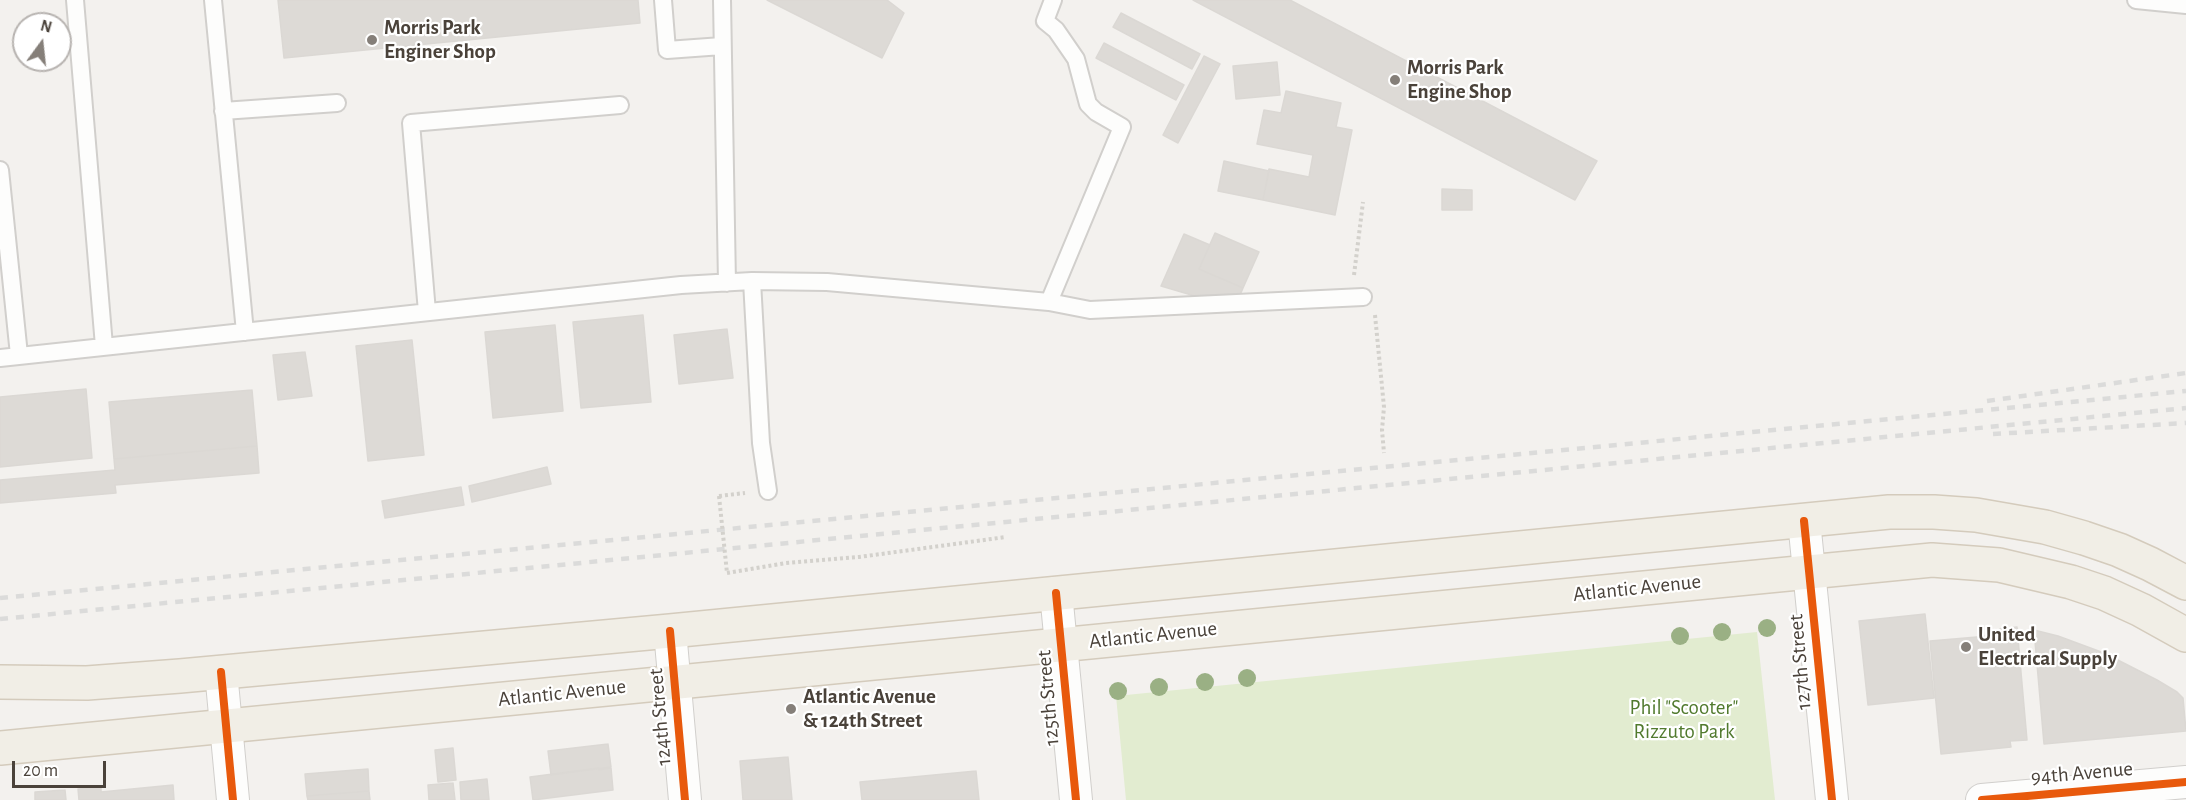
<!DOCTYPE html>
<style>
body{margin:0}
#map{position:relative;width:2186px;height:800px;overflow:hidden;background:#f3f1ee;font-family:"Alegreya Sans",sans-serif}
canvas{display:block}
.north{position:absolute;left:12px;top:12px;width:60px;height:60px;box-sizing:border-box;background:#fff;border:2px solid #b7b3b0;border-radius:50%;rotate:15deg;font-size:16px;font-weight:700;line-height:24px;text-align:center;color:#4a423a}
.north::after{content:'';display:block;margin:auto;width:21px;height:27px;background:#857f79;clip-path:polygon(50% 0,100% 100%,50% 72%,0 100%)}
.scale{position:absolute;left:12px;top:761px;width:94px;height:27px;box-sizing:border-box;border:3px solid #4a423a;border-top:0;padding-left:8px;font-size:18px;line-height:21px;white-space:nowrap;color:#4a423a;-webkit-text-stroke:4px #fff;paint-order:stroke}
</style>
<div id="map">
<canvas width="2186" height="800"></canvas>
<div class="north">N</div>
<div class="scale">20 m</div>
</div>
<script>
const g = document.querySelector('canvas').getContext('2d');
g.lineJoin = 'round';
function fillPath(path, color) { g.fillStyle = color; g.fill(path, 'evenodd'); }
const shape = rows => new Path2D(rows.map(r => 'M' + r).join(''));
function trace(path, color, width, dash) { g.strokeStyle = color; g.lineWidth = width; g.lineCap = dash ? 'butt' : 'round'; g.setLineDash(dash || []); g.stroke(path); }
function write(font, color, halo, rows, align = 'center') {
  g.font = font + ' "Alegreya Sans",sans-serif'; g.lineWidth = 4.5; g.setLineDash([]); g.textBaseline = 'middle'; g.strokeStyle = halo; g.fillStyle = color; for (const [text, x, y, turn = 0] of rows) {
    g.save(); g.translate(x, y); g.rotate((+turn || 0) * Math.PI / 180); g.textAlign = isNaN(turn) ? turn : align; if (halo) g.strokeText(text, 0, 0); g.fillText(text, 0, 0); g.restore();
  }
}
fillPath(shape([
 [1757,632,1775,800,1126,800,1116,696]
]), '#e2ecd0');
const building = shape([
 [278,0,638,0,640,23,284,58,278,0],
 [767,0,887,0,904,13,882,58,767,0],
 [1193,0,1290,0,1597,161,1575,200,1193,0],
 [1121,13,1200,54,1192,69,1113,27,1121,13],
 [1104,43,1184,85,1176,100,1096,58,1104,43],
 [1204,56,1220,64,1178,143,1163,135,1204,56],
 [1277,62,1280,95,1236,99,1233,66,1277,62],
 [1286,91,1341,103,1336,127,1352,130,1335,215,1263,200,1269,169,1309,177,1313,155,1257,144,1264,110,1281,113,1286,91],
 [1224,161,1269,171,1263,200,1218,191,1224,161],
 [1442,189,1472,190,1472,210,1442,210,1442,189],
 [1215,233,1259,252,1243,288,1199,269,1215,233],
 [1184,234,1210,245,1199,269,1243,288,1238,300,1205,299,1161,286,1184,234],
 [643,315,651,402,581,408,573,322,643,315],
 [555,325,563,411,493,418,485,332,555,325],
 [727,329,733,378,679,384,674,335,727,329],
 [412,340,424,455,368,461,356,346,412,340],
 [305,352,312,396,278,400,273,355,305,352],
 [86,389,92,458,0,467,0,397,86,389],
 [252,390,257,446,114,459,109,402,252,390],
 [257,446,259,473,115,485,116,493,0,503,0,480,115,470,114,459,257,446],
 [547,467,551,484,472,502,469,486,547,467],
 [461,487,464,505,385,518,382,501,461,487],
 [1925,614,1934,698,1868,705,1859,621,1925,614],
 [2017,627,2027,740,2010,741,2011,747,1941,754,1930,641,2000,635,2000,629,2017,627],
 [2034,630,2058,636,2104,653,2157,680,2177,692,2183,698,2186,731,2044,744,2034,630],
 [608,744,611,767,551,775,548,751,608,744],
 [453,748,456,780,438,782,435,750,453,748],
 [788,757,792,800,743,800,740,761,788,757],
 [599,768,599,770,611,768,613,790,533,800,530,777,599,768],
 [368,769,369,791,307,796,305,774,368,769],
 [976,771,979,800,862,800,860,782,976,771],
 [487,779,489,800,461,800,460,782,487,779],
 [453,783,455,800,429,800,428,785,453,783],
 [173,785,174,800,79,800,78,789,101,787,101,792,173,785],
 [65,790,66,800,35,800,35,792,65,790],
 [369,791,370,800,308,800,307,796,369,791]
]);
fillPath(building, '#dddad6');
trace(building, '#dbd8d4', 1.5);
const service = shape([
 [75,0,104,346],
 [213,0,245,332],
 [663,0,667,50,722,46],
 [722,0,727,283],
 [2136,0,2186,5],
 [223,111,337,103],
 [0,170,19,355],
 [752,281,761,443,768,491],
 [1049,302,1122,127,1096,112,1088,104,1076,59,1056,30,1045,21,1053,0],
 [427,312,411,123,620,105],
 [0,358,681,285,752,281,827,282,1049,302,1090,310,1363,297]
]);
const minor = shape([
 [1804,521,1832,800],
 [1056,593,1076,800],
 [670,631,685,800],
 [221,672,233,800],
 [1982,800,2186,782]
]);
const primary = shape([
 [0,682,87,683,180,676,670,631,1889,512,1934,512,1976,515,2045,527,2084,538,2119,550,2150,564,2186,583],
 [0,748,1932,560,1999,565,2071,582,2104,593,2141,610,2186,635]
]);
trace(service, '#d1cfcc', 20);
trace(minor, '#d1cfcc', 34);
trace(primary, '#d4cbbc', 36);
trace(shape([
 [1354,275,1363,202],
 [1375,315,1384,407,1382,430,1384,453],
 [719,496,745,493],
 [727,573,786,563,859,557,1006,537]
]), '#d3d1cc', 4, [3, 3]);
trace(service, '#fdfdfc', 16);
trace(minor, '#fdfdfc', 32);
trace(primary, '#f1eee6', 33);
trace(shape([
 [1987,401,2186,373],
 [1993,434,2186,423],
 [0,598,2186,391],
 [0,619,2186,408]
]), '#dbdbda', 4.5, [8, 8]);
trace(shape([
 [719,496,727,573]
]), '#d3d1cc', 4, [3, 3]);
trace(shape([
 [1804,521,1832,800],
 [1056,593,1076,800],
 [670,631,685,800],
 [221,672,233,800],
 [1982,800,2186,782]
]), '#e8590c', 8);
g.fillStyle = '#9ab084';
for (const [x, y] of [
 [1767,628],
 [1722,632],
 [1680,636],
 [1247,678],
 [1205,682],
 [1159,687],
 [1118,691]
]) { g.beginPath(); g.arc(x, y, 9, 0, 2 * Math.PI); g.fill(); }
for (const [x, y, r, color] of [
 [372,40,6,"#857f79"],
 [1395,80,6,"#857f79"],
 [1966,647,6,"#857f79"],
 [791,709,6,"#857f79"]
]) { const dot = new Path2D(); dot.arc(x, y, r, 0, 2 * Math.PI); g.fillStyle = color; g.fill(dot); trace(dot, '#fff', 2); }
write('bold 21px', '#4a423a', '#fff', [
 ["Morris Park",384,28],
 ["Enginer Shop",384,52],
 ["Morris Park",1407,68],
 ["Engine Shop",1407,92],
 ["United",1978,635],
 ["Electrical Supply",1978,659],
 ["Atlantic Avenue",803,697],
 ["& 124th Street",803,721]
], 'left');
write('21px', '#4a423a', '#fff', [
 ["Atlantic Avenue",1637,588,-6],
 ["Atlantic Avenue",1153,635,-6],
 ["127th Street",1800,662,-95],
 ["Atlantic Avenue",562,693,-6],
 ["125th Street",1048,698,-95],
 ["124th Street",660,717,-95],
 ["94th Avenue",2082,773,-5]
]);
write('21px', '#517a2e', '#fff', [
 ["Phil \"Scooter\"",1684,708],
 ["Rizzuto Park",1684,732]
]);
</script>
